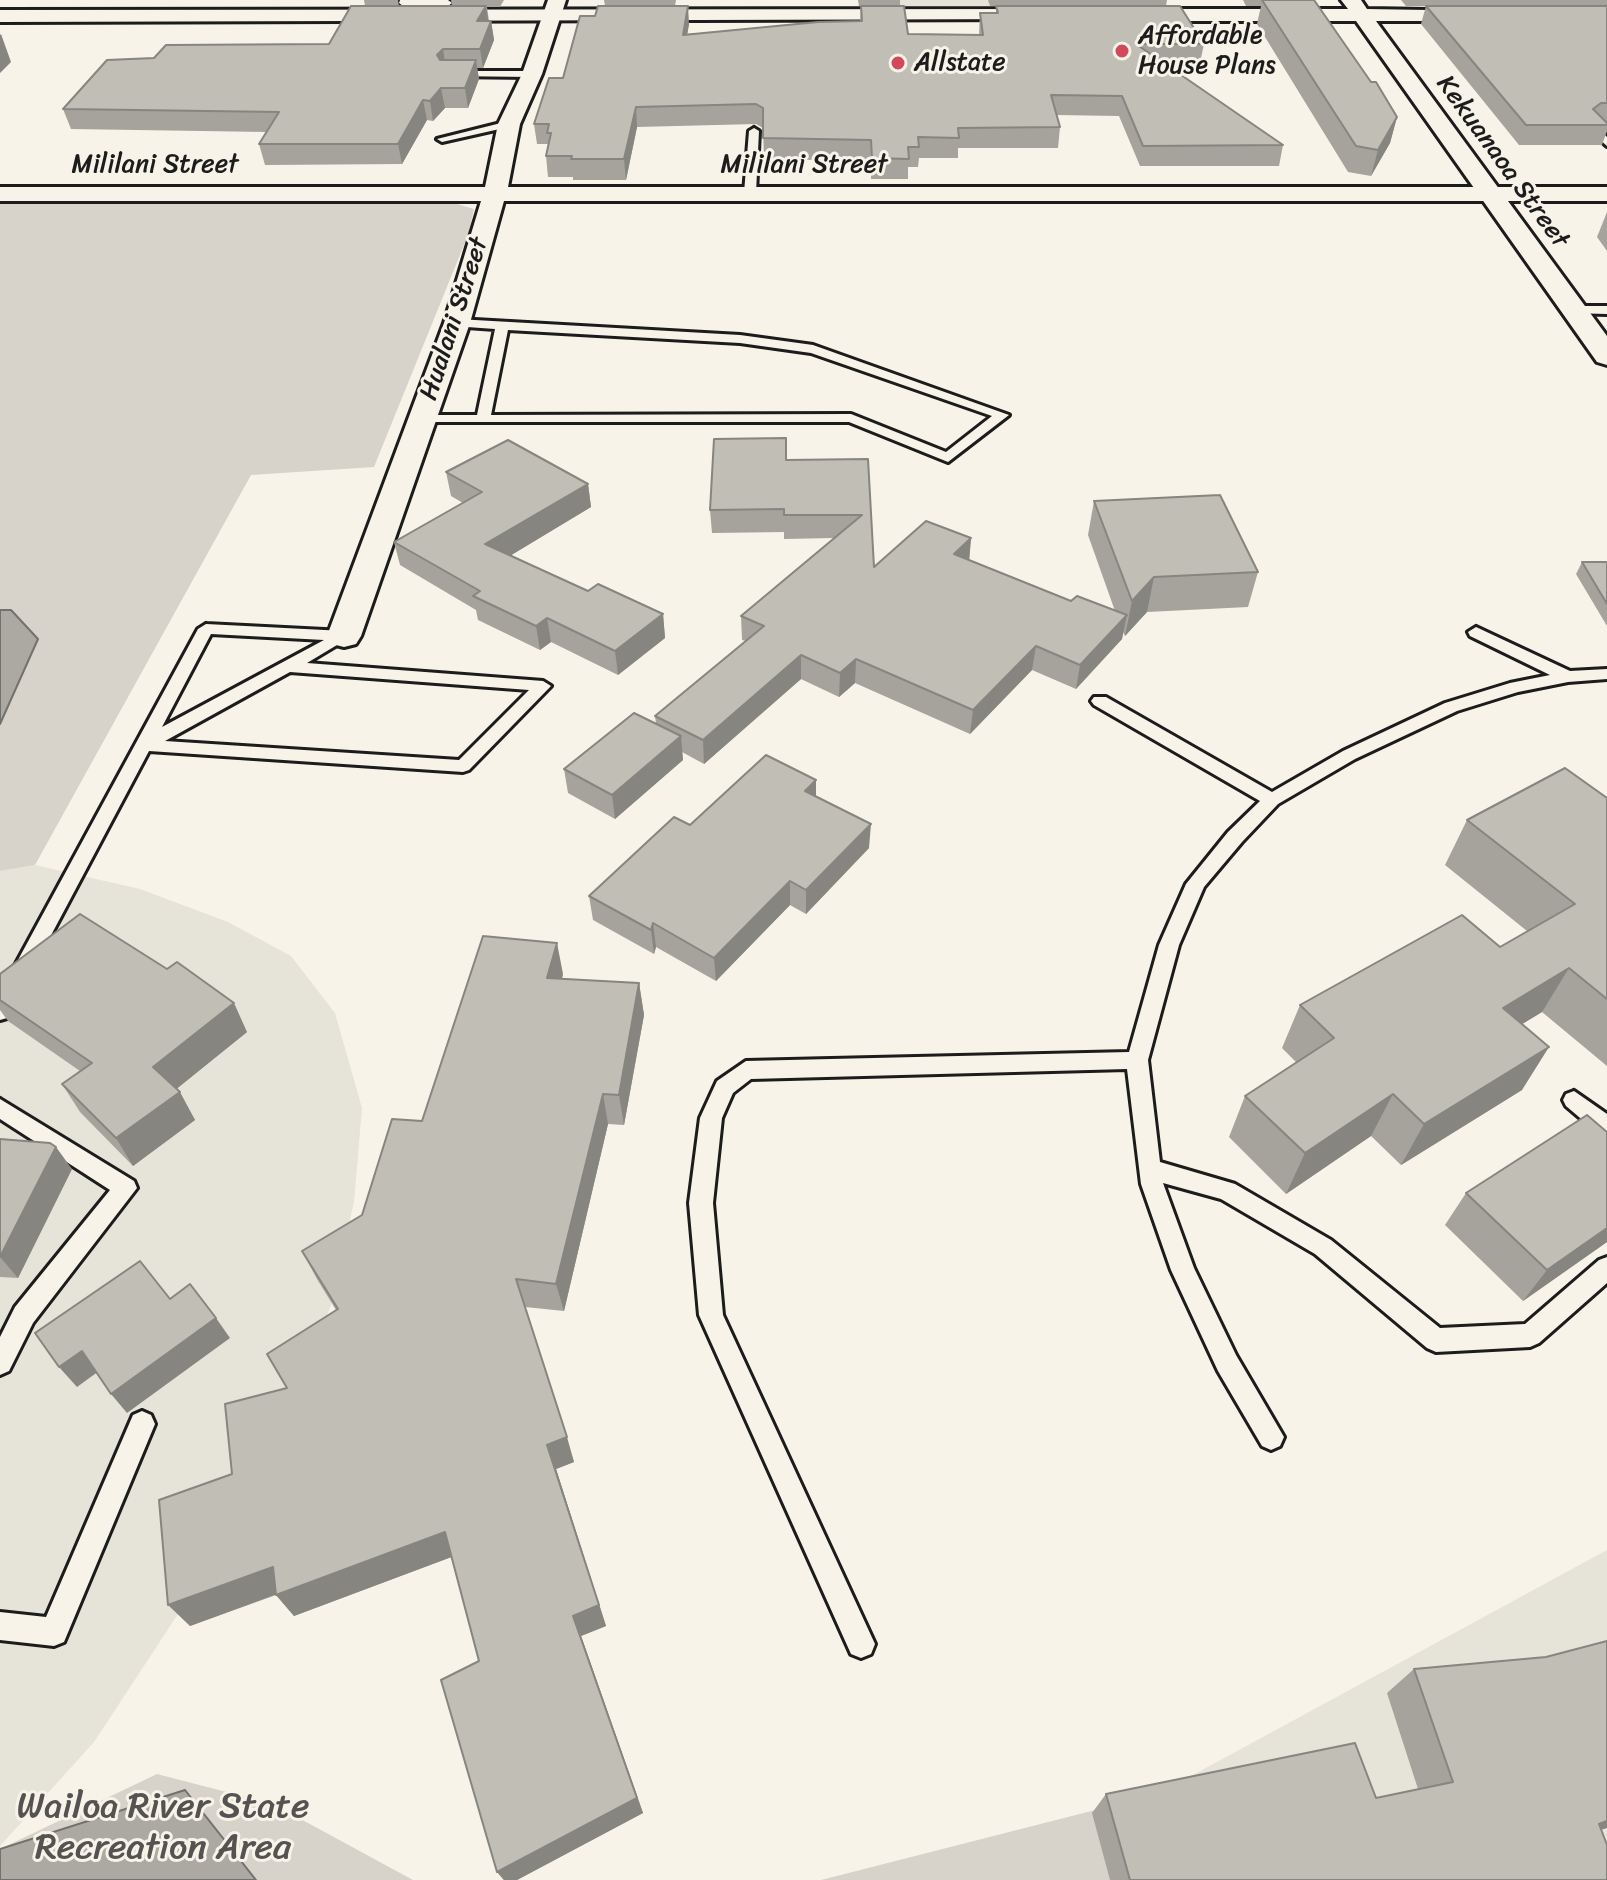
<!DOCTYPE html>
<style>
body{margin:0}
canvas{display:block;background:#f7f3e8}
</style>
<canvas width="1607" height="1880"></canvas>
<script>
const g = document.querySelector('canvas').getContext('2d');
g.lineJoin = 'round';
function fillPath(path, color) { g.fillStyle = color; g.fill(path, 'evenodd'); }
const shape = rows => new Path2D(rows.map(r => 'M' + r).join(''));
function trace(path, color, width, dash) { g.strokeStyle = color; g.lineWidth = width; g.lineCap = dash ? 'butt' : 'round'; g.setLineDash(dash || []); g.stroke(path); }
function write(font, color, halo, rows, align = 'center') {
  g.font = font + ' Sriracha,sans-serif'; g.lineWidth = 6; g.setLineDash([]); g.textBaseline = 'middle'; g.strokeStyle = halo; g.fillStyle = color; for (const [text, x, y, turn = 0] of rows) {
    g.save(); g.translate(x, y); g.rotate((+turn || 0) * Math.PI / 180); g.textAlign = isNaN(turn) ? turn : align; if (halo) g.strokeText(text, 0, 0); g.fillText(text, 0, 0); g.restore();
  }
}
fillPath(shape([
 [858,0,1029,0,1031,8,859,9],
 [35,865,140,889,228,922,291,956,335,1013,362,1108,354,1202,331,1305,279,1440,201,1579,94,1742,0,1846,0,871],
 [1607,1550,1607,1880,1158,1794]
]), '#e6e3d9');
fillPath(shape([
 [437,198,474,209,468,235,374,467,251,475,35,865,0,871,0,200],
 [157,1774,273,1804,413,1880,0,1880,0,1849],
 [1158,1794,1181,1880,821,1880]
]), '#d7d3cb');
const water = shape([
 [0,610,11,610,38,639,0,724,0,610],
 [185,1790,256,1880,0,1880,0,1849,185,1790]
]);
fillPath(water, '#aca9a2');
trace(water, '#72716c', 2);
const service = shape([
 [400,0,448,0,452,3,448,6,403,6,399,3,400,0],
 [450,71,532,71,537,74,532,77,447,76,450,71],
 [509,121,513,122,513,126,442,142,437,139,509,121],
 [1593,126,1607,126,1607,132,1602,132,1607,137,1607,146,1588,129,1593,126],
 [754,128,759,131,756,193,750,196,744,193,749,131,754,128],
 [1574,306,1607,306,1607,314,1570,313,1570,307,1574,306],
 [457,319,740,335,813,345,1009,415,948,462,849,422,417,422,417,416,422,415,477,415,495,329,453,326,453,320,457,319],
 [508,330,740,343,811,353,992,416,946,452,851,414,491,415,508,330],
 [206,624,344,631,352,636,307,663,543,681,551,686,469,770,463,772,149,751,7,1018,0,1020,0,993,198,629,206,624],
 [211,634,324,640,162,727,211,634],
 [290,672,529,690,459,760,165,741,290,672],
 [1476,627,1570,671,1607,669,1607,679,1568,682,1518,692,1457,711,1355,759,1278,804,1242,842,1204,887,1179,945,1148,1060,1160,1162,1235,1184,1331,1240,1440,1328,1525,1324,1599,1260,1607,1257,1607,1283,1539,1343,1530,1347,1436,1352,1427,1348,1315,1254,1221,1199,1163,1183,1194,1268,1236,1355,1284,1437,1280,1446,1271,1450,1262,1446,1218,1371,1171,1270,1141,1184,1127,1069,751,1079,733,1093,722,1118,713,1203,723,1315,875,1644,871,1654,861,1658,851,1654,699,1315,689,1203,700,1118,717,1081,746,1061,1129,1052,1159,945,1186,884,1228,832,1260,801,1094,705,1091,701,1094,697,1106,697,1272,792,1343,751,1445,703,1510,683,1550,675,1470,636,1468,632,1476,627],
 [1574,1091,1607,1114,1607,1136,1599,1134,1566,1106,1563,1100,1566,1094,1574,1091],
 [0,1099,134,1181,137,1188,33,1323,9,1371,0,1375,0,1337,15,1307,110,1190,0,1119,0,1099],
 [142,1411,151,1415,155,1424,64,1642,54,1646,0,1640,0,1612,46,1617,133,1415,142,1411]
]);
const minor = shape([
 [548,0,566,0,542,74,520,124,508,187,1607,187,1607,201,504,201,470,323,361,636,356,644,344,647,332,644,327,636,444,323,481,201,0,201,0,187,485,187,498,124,522,74,548,0]
]);
const tertiary = shape([
 [1341,0,1361,0,1367,9,1489,11,1492,15,1489,19,1482,21,1376,21,1607,336,1607,365,1597,362,1356,21,1126,21,1116,15,1126,9,1348,9,1341,0],
 [1038,9,1045,11,1048,15,1045,19,0,22,0,10,1038,9]
]);
trace(service, '#1c1c1c', 6);
trace(minor, '#1c1c1c', 6);
trace(tertiary, '#1c1c1c', 6);
fillPath(service, '#f7f3e8');
fillPath(minor, '#f7f3e8');
fillPath(tertiary, '#f7f3e8');
fillPath(shape([
 [364,0,398,0,399,6,452,6,451,0,504,0,500,7,487,7,489,21,491,21,494,40,483,68,477,68,479,79,468,108,445,108,433,121,427,120,402,164,265,165,259,144,267,132,71,129,63,109,154,58,329,44,365,6],
 [604,0,676,0,675,6,689,24,687,34,860,21,861,6,859,6,858,0,900,0,900,6,908,34,979,35,980,13,996,13,996,6,990,6,988,0,1167,0,1166,6,1204,44,1200,63,1163,63,1283,145,1279,166,1140,166,1119,116,1056,115,1060,127,1058,148,958,148,958,158,919,158,918,167,908,167,908,179,871,179,871,161,764,159,763,128,756,124,637,127,626,180,573,180,573,177,548,177,546,156,548,144,537,144,534,124,563,78,595,16,605,6],
 [1243,0,1314,0,1371,82,1397,117,1390,143,1371,176,1348,172,1257,24,1261,6,1246,6],
 [1401,0,1607,0,1607,131,1602,145,1519,145,1421,24,1426,6,1406,6],
 [1607,212,1607,251,1597,237],
 [868,459,874,567,971,538,969,561,1071,601,1115,611,1088,535,1094,501,1258,572,1248,607,1147,612,1125,636,1123,632,1122,639,1076,689,1032,670,970,734,855,683,839,697,801,679,704,764,682,752,683,760,615,819,568,793,564,769,656,724,655,716,746,641,742,640,741,616,834,538,784,539,784,532,712,533,710,510,786,460],
 [446,472,588,484,591,507,511,555,588,591,663,614,665,638,618,675,551,642,540,650,478,620,476,610,400,565,394,542,463,503,451,496],
 [1582,562,1607,562,1607,626,1576,574],
 [816,780,816,796,869,848,806,914,790,905,716,981,656,947,654,954,593,920,589,896,690,825],
 [1607,798,1607,1066,1542,1012,1522,1024,1522,1090,1401,1165,1371,1136,1286,1194,1229,1137,1245,1096,1296,1062,1282,1048,1300,1005,1500,947,1527,931,1445,865,1467,820],
 [0,974,247,1032,176,1089,195,1120,133,1166,80,1112,62,1084,80,1071,8,1021,0,1010],
 [563,974,562,979,639,983,644,1015,624,1125,608,1124,564,1311,525,1307,574,1462,556,1469,606,1626,581,1636,643,1813,517,1880,504,1880,497,1872,479,1661,451,1557,294,1616,276,1595,190,1626,232,1474,336,1310,317,1279,302,1251,362,1215,422,1121],
 [1607,1132,1607,1242,1523,1301,1445,1225,1466,1193],
 [0,1139,72,1169,18,1278,0,1277],
 [1607,1641,1607,1828,1601,1829,1607,1880,1110,1880,1092,1813,1106,1794,1376,1798,1418,1789,1387,1693,1414,1669,1546,1657]
]), '#a5a39c');
fillPath(shape([
 [486,6,489,25,477,21],
 [688,6,689,24,684,54,683,35],
 [491,21,494,40,483,68,480,49],
 [1,34,11,62,0,73,0,35],
 [443,49,446,68,437,55],
 [476,60,479,79,468,108,465,88],
 [441,88,445,108,433,121,430,101],
 [423,100,427,120,402,164,398,144],
 [636,107,637,127,626,180,624,159],
 [1397,117,1390,143,1371,176,1378,150],
 [588,484,591,507,490,568,485,544],
 [971,538,969,562,954,554],
 [1154,577,1147,612,1125,636,1132,601],
 [663,614,665,638,618,675,615,651],
 [1127,615,1122,639,1076,689,1080,665],
 [547,618,551,642,540,650,536,626],
 [1036,646,1032,670,970,734,973,710],
 [801,655,801,679,704,764,703,740],
 [856,659,855,683,839,697,840,673],
 [681,736,683,760,615,819,612,795],
 [816,780,816,804,805,791],
 [871,824,869,848,806,914,806,890],
 [790,881,790,905,716,981,714,958],
 [653,923,656,947,654,954,651,930],
 [557,943,563,974,553,1010,547,978],
 [1569,968,1542,1012,1478,1051,1503,1008],
 [639,983,644,1015,624,1125,619,1095],
 [234,1003,247,1032,169,1095,153,1067],
 [1549,1047,1522,1090,1401,1165,1424,1124],
 [180,1092,195,1120,133,1166,116,1138],
 [603,1094,608,1124,564,1311,556,1284],
 [1393,1094,1371,1136,1286,1194,1305,1153],
 [56,1147,72,1169,18,1278,0,1257],
 [1607,1228,1607,1242,1523,1301,1547,1270],
 [216,1318,230,1338,127,1413,111,1394],
 [82,1351,99,1371,77,1387,59,1367],
 [567,1437,574,1462,556,1469,606,1626,581,1636,643,1813,517,1880,504,1880,497,1872,573,1616,547,1445],
 [445,1532,457,1555,294,1616,276,1595,285,1591,190,1626,168,1605,273,1567],
 [1607,1821,1607,1828,1561,1842,1599,1824]
]), '#86857f');
const building = shape([
 [1262,0,1314,0,1371,82,1376,82,1397,117,1378,150,1356,146,1262,0],
 [351,6,486,6,477,21,491,21,480,49,443,49,437,55,440,60,476,60,465,88,441,88,430,101,423,100,398,144,259,144,279,112,63,109,107,60,154,58,166,45,329,44,351,6],
 [598,6,688,6,683,35,818,22,862,21,861,6,904,6,908,34,983,35,980,13,998,13,996,6,1180,6,1204,44,1136,44,1283,145,1143,146,1122,96,1051,95,1060,127,958,128,959,138,918,137,919,147,908,147,909,159,872,158,871,140,763,138,763,108,756,104,636,107,624,159,571,159,572,156,546,156,551,133,547,133,549,124,534,124,549,78,563,78,580,16,595,16,598,6],
 [1426,6,1607,6,1607,103,1601,103,1593,109,1607,123,1607,125,1526,125,1426,6],
 [786,438,786,460,868,459,874,567,926,521,971,538,954,554,1071,601,1077,596,1127,615,1080,665,1036,646,973,710,856,659,840,673,801,655,703,740,655,716,764,626,741,616,862,515,784,515,784,509,710,510,714,439,786,438],
 [508,440,588,484,485,544,588,591,598,584,663,614,615,651,547,618,536,626,473,596,480,591,394,542,482,492,446,472,508,440],
 [1220,495,1258,572,1154,577,1132,601,1094,501,1220,495],
 [1582,562,1607,562,1607,604,1582,562],
 [634,713,681,736,612,795,564,769,634,713],
 [766,755,816,780,805,791,871,824,806,890,790,881,714,958,653,923,651,930,589,896,674,817,690,825,766,755],
 [1565,768,1607,798,1607,999,1569,968,1503,1008,1549,1047,1424,1124,1393,1094,1305,1153,1245,1096,1334,1038,1300,1005,1462,915,1500,947,1575,904,1467,820,1565,768],
 [80,914,167,969,177,962,234,1003,153,1067,180,1092,116,1138,62,1084,92,1063,0,1000,0,974,80,914],
 [483,936,557,943,547,978,639,983,619,1095,603,1094,556,1284,516,1279,567,1437,547,1445,599,1605,573,1616,637,1798,497,1872,441,1680,479,1661,445,1532,276,1595,273,1567,168,1605,159,1500,232,1474,225,1404,287,1388,267,1354,338,1309,302,1251,362,1215,392,1119,422,1121,483,936],
 [1587,1115,1607,1132,1607,1228,1547,1270,1466,1193,1587,1115],
 [0,1139,50,1143,56,1147,0,1257,0,1139],
 [140,1261,170,1299,190,1284,216,1318,111,1394,82,1351,59,1367,35,1333,140,1261],
 [1607,1641,1607,1821,1599,1824,1607,1845,1607,1880,1130,1880,1106,1794,1355,1743,1376,1798,1453,1782,1414,1669,1546,1657,1607,1641]
]);
fillPath(building, '#c0beb5');
trace(building, '#86857f', 2);
for (const [x, y, r, color] of [
 [1122,51,8,"#d1495b"],
 [898,63,8,"#d1495b"]
]) { const dot = new Path2D(); dot.arc(x, y, r, 0, 2 * Math.PI); g.fillStyle = color; g.fill(dot); trace(dot, '#f7f3e8', 3); }
write('26px', '#1c1c1c', '#f7f3e8', [
 ["Affordable",1138,36],
 ["House Plans",1138,66],
 ["Allstate",914,63]
], 'left');
write('26px', '#1c1c1c', '#f7f3e8', [
 ["Kekuanaoa Street",1502,162,54],
 ["Mililani Street",155,165],
 ["Mililani Street",804,165],
 ["Hualani Street",455,319,-72]
]);
write('36px', '#545351', '#f7f3e8', [
 ["Wailoa River State",163,1808],
 ["Recreation Area",163,1849]
]);
</script>
